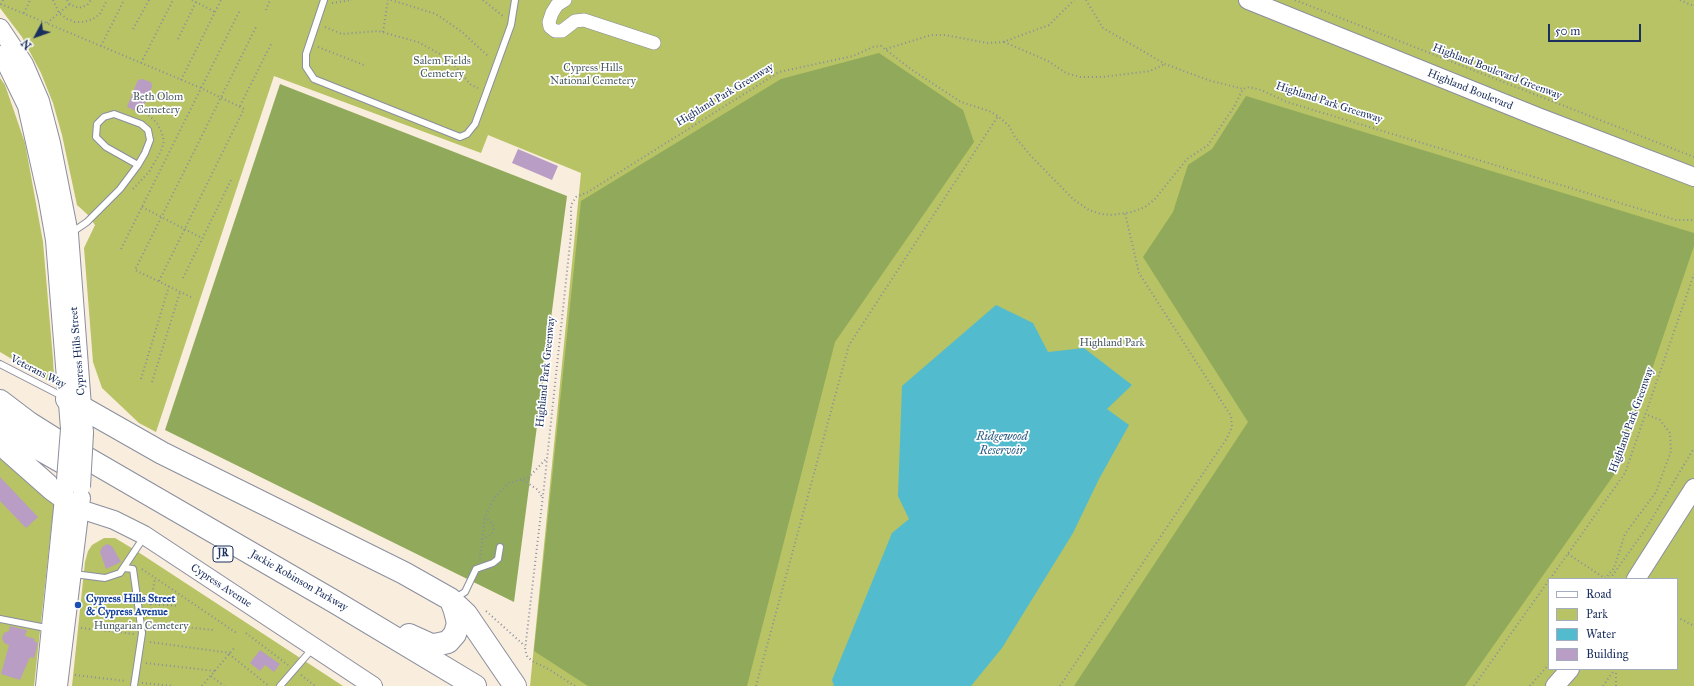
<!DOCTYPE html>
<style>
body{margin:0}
#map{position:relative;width:1694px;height:686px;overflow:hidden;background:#f9eddd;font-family:"IM FELL Great Primer",serif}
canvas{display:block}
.legend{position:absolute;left:1548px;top:578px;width:130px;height:92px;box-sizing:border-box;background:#fff;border:1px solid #a4acbf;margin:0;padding:5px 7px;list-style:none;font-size:12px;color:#1b2f5e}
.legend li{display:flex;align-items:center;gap:8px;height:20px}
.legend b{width:20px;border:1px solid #a4acbf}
.north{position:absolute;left:16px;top:16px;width:40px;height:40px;-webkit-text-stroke:3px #fff;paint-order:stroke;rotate:229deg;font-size:11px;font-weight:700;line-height:16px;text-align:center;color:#1b2f5e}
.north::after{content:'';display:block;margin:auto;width:14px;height:18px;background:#1b2f5e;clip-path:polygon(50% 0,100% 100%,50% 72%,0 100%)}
.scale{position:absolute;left:1548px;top:24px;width:93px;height:18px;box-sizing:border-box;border:2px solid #1b2f5e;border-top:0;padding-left:5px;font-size:12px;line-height:14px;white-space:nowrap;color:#1b2f5e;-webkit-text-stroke:3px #fff;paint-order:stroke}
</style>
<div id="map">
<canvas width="1694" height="686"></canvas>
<ul class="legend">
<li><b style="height:5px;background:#fff"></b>Road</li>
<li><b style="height:11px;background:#b7c365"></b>Park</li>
<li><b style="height:11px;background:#52bcce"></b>Water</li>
<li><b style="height:11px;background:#ba9dc4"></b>Building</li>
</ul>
<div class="north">N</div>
<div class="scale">50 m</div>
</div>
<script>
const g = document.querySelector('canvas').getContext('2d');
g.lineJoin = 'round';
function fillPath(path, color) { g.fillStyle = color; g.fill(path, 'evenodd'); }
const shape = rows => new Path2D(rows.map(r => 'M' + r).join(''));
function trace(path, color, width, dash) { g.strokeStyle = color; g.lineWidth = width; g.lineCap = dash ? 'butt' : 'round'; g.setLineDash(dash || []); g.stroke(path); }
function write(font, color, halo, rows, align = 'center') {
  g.font = font + ' "IM FELL Great Primer",serif'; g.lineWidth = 3.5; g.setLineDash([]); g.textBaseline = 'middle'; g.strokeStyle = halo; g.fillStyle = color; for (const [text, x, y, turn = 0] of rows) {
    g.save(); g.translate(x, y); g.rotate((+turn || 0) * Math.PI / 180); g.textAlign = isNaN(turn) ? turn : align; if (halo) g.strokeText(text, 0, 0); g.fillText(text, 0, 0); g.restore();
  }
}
fillPath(shape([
 [0,0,1694,0,1694,686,530,686,581,173,488,135,481,153,274,76,156,432,139,423,102,388,93,362,84,248,95,225,87,214,77,205,62,135,53,103,41,73,22,37,0,8],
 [1549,579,1677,579,1677,669,1549,669],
 [0,78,5,85,25,143,43,242,53,359,54,378,52,383,0,352],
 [0,453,54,503,34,686,0,686],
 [104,538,115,538,135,550,343,686,72,686,85,562,88,551,92,545]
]), '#b7c365');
fillPath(shape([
 [879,53,963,110,974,142,835,342,747,686,588,686,534,651,581,201,781,79],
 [280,84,567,196,514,602,165,430],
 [1246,96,1694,233,1694,246,1618,469,1465,686,1074,686,1248,422,1143,257,1173,212,1188,165,1212,149]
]), '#91a95a');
fillPath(shape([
 [996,305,1033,323,1048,352,1084,348,1132,385,1107,409,1129,425,1099,479,1073,533,1002,648,971,686,834,686,832,680,892,533,909,519,898,496,902,386]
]), '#52bcce');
fillPath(shape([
 [142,79,151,82,152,87,141,113,127,107,138,80],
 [518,149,558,166,552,180,512,163],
 [0,477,38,517,26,528,0,501],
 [107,544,112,546,121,562,106,569,100,552,102,547],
 [10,626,27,630,25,636,35,639,34,641,38,643,34,658,30,657,20,680,1,674,9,645,4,643,2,638,4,633,9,631],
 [260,650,280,664,274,672,265,665,260,671,250,663]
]), '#ba9dc4');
const lane = shape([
 [324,0,306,54,306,67,314,79,460,137,467,134,475,124,511,25,515,0],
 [71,233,87,222,120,189,138,165,145,153,150,140,148,130,141,124,114,114,104,117,97,124,96,137,106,147,138,165],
 [0,364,64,397],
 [124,568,133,569,142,633,134,686],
 [74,574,105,578,120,573,144,537],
 [455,598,465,592,476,569,493,563,498,559,500,547],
 [0,619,41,627,49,631],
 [280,686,313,648]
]);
const street = shape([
 [565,0,557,5,552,13,549,22,550,27,555,31,562,31,575,21,584,20,654,43]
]);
const secondary = shape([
 [1248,0,1538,117,1694,177],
 [0,28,24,64,40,101,51,143,69,234,84,433],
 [0,55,7,65,27,106,48,200,55,240,70,429],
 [63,497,80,509,114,520,144,535,373,686],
 [1636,579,1694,488],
 [45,686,65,488],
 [58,686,81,498],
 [1555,686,1570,669]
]);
const highway = shape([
 [67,399,162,453,404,573,450,599,466,614,515,686],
 [0,401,29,423,64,445,335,602,475,686],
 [0,421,41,450,78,471],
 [0,443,52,489,63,497],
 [409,635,429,644,435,645,448,642,455,634,458,623,455,611,451,600]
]);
trace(lane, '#8a8e9e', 8);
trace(street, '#8a8e9e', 14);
trace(secondary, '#8a8e9e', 20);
trace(highway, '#8a8e9e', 24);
trace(shape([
 [3,0,1,4,201,88,244,109,159,281],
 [53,0,59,13,67,19,75,22,84,22,93,19,100,14,107,0],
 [67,0,71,5,79,8,87,5,91,0],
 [192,0,215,12],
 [391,0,436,14,462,32,489,57],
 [483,0,504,17],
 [1086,0,1103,28,1165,64,1208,80,1243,89],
 [1295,0,1694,157],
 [1680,0,1694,6],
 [332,3,352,0],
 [266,10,270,0],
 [24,13,30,0],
 [47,23,70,4],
 [325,27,342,34,378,31,418,42,442,55,455,66,471,85,478,88],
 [133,29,149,0],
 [383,32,388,0],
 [178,39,197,0],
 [1004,42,1048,61,1066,73,1080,77,1102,77,1150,71,1165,64],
 [101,46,124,0],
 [318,47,364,65],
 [886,49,931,35,945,35,987,43,1003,42,1049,25,1074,0],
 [141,63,173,0],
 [181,80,221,0],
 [240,106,272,42],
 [133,189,149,172,161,151,164,141,162,133,157,123,144,111],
 [142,207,202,238],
 [121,249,240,10],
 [183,278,231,180],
 [191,297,135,270,257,25],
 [141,379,169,286],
 [152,382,180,292],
 [523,480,538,490,542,497],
 [482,539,489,536,494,531,493,524,485,517],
 [1568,554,1606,579],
 [480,559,485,517,494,498,509,483,529,477,547,458],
 [142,569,238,634],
 [1550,579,1625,473,1694,274],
 [1605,579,1614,568,1625,534,1656,492,1671,451,1670,433,1660,420,1645,414],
 [1610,579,1647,527,1694,448],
 [151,604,178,606],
 [486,611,525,646],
 [149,613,155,578],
 [1677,617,1694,626],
 [148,623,213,630],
 [81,628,134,634],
 [246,633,288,665],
 [150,642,230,653],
 [229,654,269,686],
 [146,663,215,671],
 [1616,669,1616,686],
 [75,675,126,681],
 [301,675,315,686],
 [211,676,224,686],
 [142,683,173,686],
 [202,686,235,647],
 [575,686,550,670,532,661,527,656,525,650,545,478,571,234,571,205,576,197,588,192,779,72,853,56,873,47,881,46,912,70,961,102,989,111,998,116,1009,126,1015,137,1031,156,1073,199,1089,210,1101,214,1112,215,1132,212,1145,207,1155,199,1187,159,1208,145,1234,107,1243,89,1249,87,1261,90,1287,102,1676,220,1694,220],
 [756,686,849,345,998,116],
 [1060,686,1227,438,1232,427,1231,416,1139,273,1125,213],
 [1474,686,1549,580],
 [1530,686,1549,664],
 [1603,686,1615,669]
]), '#8a8e9e', 2, [1, 3]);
trace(lane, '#fff', 6);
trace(street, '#fff', 13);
trace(secondary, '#fff', 18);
trace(highway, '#fff', 22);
const secondaryBridge = shape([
 [66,480,70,429],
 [81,487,84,433]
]);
trace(secondaryBridge, '#8a8e9e', 20, []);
trace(secondaryBridge, '#fff', 18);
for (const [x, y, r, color] of [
 [78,605,4,"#1a4fb4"]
]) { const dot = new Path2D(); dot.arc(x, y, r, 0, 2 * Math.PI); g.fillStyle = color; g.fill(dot); trace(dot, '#fff', 1.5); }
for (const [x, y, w] of [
 [223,554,20]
]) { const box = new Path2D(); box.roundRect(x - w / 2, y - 8, w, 16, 3); g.fillStyle = '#fff'; g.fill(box); trace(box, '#1b2f5e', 1); }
write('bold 10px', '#1b2f5e', null, [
 ["JR",223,554]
]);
write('11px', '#4a5b60', '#fff', [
 ["Salem Fields",442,61],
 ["Cemetery",442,74],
 ["Cypress Hills",593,68],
 ["National Cemetery",593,81],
 ["Beth Olom",158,97],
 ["Cemetery",158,110],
 ["Highland Park",1112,343],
 ["Hungarian Cemetery",141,626]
]);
write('11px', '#1b2f5e', '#fff', [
 ["Highland Boulevard Greenway",1497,72,21],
 ["Highland Boulevard",1470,90,22],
 ["Highland Park Greenway",725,95,-31],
 ["Highland Park Greenway",1329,103,18],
 ["Cypress Hills Street",78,351,-95],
 ["Veterans Way",38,372,27],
 ["Highland Park Greenway",546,372,-84],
 ["Highland Park Greenway",1632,420,-70],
 ["Jackie Robinson Parkway",299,581,30],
 ["Cypress Avenue",221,586,33]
]);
write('bold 11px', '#164399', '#fff', [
 ["Cypress Hills Street",86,599],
 ["& Cypress Avenue",86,612]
], 'left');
write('italic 12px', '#2e6085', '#fff', [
 ["Ridgewood",1002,437],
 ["Reservoir",1002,451]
]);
</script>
